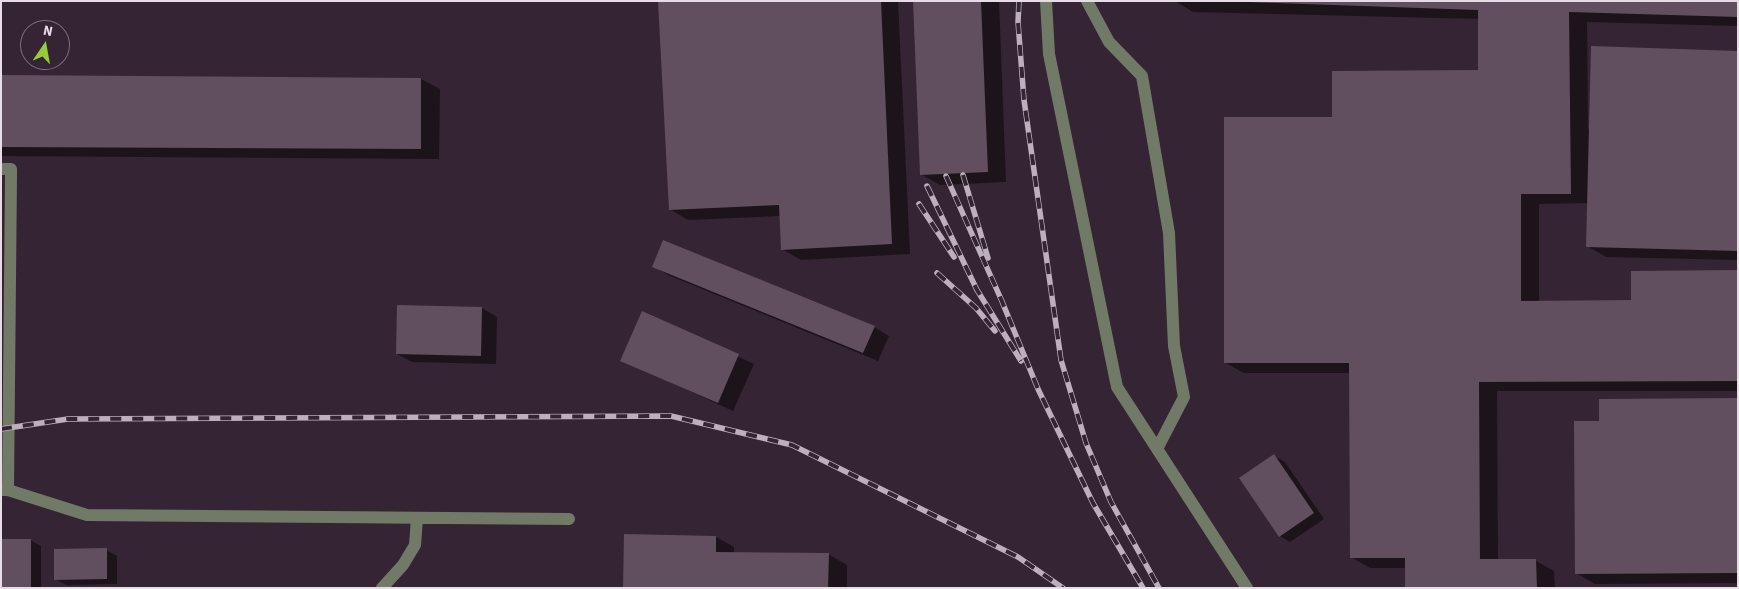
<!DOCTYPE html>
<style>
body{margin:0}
#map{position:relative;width:1739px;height:589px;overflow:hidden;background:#352434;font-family:"Source Sans 3",sans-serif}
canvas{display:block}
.frame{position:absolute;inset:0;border:2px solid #e8dce7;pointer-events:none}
.north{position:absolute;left:20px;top:20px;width:50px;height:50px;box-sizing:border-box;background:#352434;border:1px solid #7d6e7c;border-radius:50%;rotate:12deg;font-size:14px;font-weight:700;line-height:20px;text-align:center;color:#e8dce7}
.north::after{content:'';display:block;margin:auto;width:18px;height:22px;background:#94cc3c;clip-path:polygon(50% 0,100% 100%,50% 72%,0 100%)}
</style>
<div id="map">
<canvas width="1739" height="589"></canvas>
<div class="frame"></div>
<div class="north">N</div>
</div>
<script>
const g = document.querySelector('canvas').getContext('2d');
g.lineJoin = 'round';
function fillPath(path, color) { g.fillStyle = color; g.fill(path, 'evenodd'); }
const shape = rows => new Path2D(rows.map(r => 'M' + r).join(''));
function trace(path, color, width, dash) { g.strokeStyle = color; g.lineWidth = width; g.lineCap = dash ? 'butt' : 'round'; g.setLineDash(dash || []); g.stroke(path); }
fillPath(shape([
 [660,1,898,1,910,254,801,260,782,249,780,216,688,220,670,209],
 [914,1,999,1,1006,182,940,185,921,174],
 [1175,1,1738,1,1738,26,1587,22,1588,129,1738,52,1738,260,1606,257,1587,246,1588,203,1539,204,1539,302,1632,301,1738,272,1738,391,1497,391,1498,561,1536,561,1554,571,1555,588,1406,588,1406,568,1370,568,1351,557,1351,373,1244,373,1226,363,1334,118,1479,72,1480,19,1193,12],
 [1,76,421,79,440,89,439,159,1,156],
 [653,266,874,327,889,336,878,361,668,275],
 [398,307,482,308,497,317,496,364,412,362,397,354],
 [643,313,754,364,733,411,622,360],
 [1738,400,1738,583,1595,584,1576,573,1600,422],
 [1274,456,1285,462,1324,519,1290,542,1280,536],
 [716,537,734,547,734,553,828,554,847,565,847,588,625,588],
 [30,540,41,546,41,588,1,588],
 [106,550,117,556,117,584,66,585,55,579]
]), '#0007');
fillPath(shape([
 [658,1,881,1,892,244,781,250,779,205,669,210],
 [913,1,981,1,988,172,920,175],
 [1218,1,1738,1,1738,17,1569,12,1571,194,1521,194,1521,301,1631,300,1631,271,1738,270,1738,381,1479,382,1480,559,1536,559,1537,588,1405,588,1405,558,1350,558,1349,363,1224,363,1224,117,1332,117,1332,71,1478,70,1478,10],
 [1591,46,1738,51,1738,251,1586,247],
 [1,75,421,78,421,149,1,147],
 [663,240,875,326,863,353,652,267],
 [397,305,482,307,481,356,396,354],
 [642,311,739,354,718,403,620,361],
 [1738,398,1738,573,1575,574,1574,421,1599,421,1599,399],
 [1274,454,1314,513,1279,537,1239,478],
 [624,534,716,536,716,552,829,553,828,588,623,588],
 [1,539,31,539,31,588,1,588],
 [107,548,107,579,54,580,54,549]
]), '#614e5f');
trace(shape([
 [1046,1,1049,54,1117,387,1247,588],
 [1087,1,1109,42,1142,76,1169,233,1174,346,1184,397,1157,449],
 [1,169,11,169,11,175,8,490,1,490],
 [8,490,87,515,569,519],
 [382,588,403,565,415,545,417,518]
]), '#707a66', 12);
const rail = shape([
 [1019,1,1018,22,1024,100,1061,360,1086,443,1111,502,1159,588],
 [963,175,988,258],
 [946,176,1001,299,1038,389,1093,503,1143,588],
 [927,186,977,290,1021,361],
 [919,204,954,257],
 [937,273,976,308,995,331],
 [1,429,68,419,671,416,792,445,1018,557,1063,588]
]);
trace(rail, '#bdb0bc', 5.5);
trace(rail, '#352434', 4, [11]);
</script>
